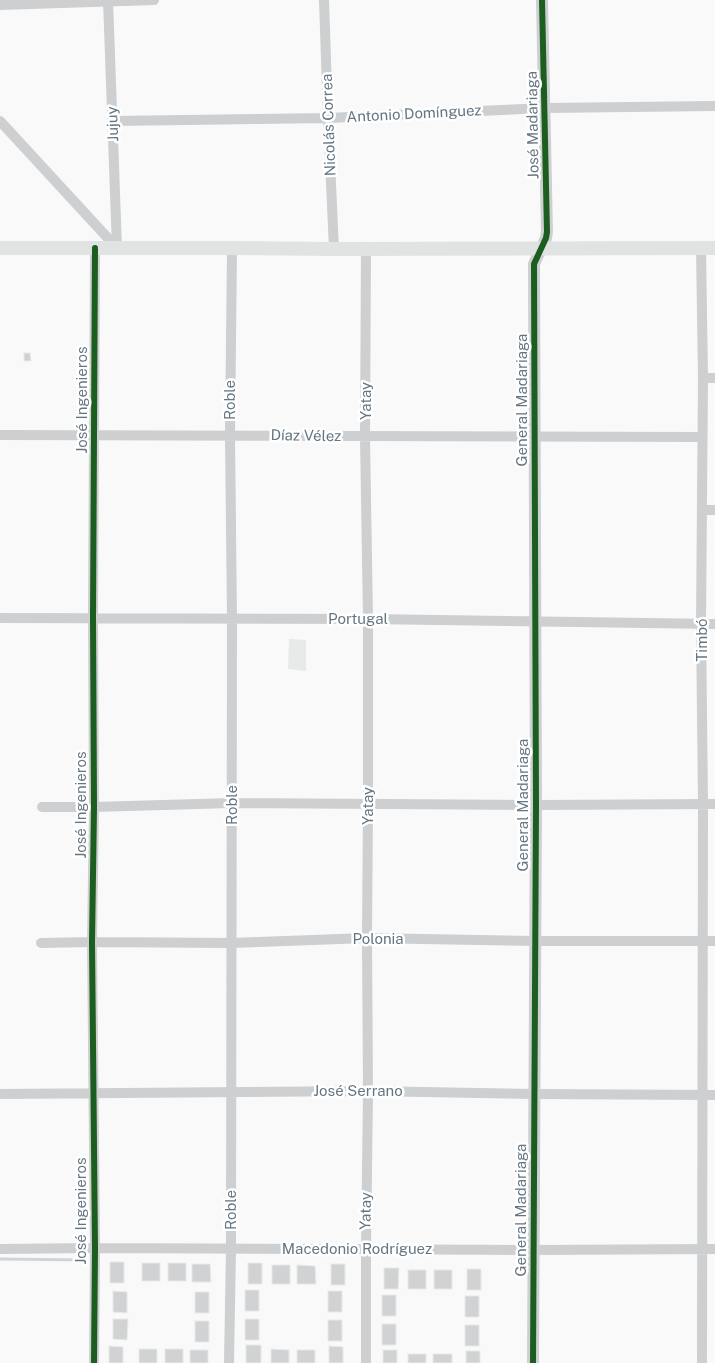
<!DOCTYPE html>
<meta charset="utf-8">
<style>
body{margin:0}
canvas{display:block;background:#f9f9f9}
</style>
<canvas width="715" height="1363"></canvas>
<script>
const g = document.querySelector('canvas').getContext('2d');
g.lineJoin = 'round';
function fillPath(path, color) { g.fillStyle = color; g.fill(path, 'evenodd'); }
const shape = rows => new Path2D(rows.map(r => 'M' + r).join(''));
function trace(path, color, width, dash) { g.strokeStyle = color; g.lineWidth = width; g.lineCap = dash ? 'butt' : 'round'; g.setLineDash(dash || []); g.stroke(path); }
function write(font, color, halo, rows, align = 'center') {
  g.font = font + ' "Public Sans",sans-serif'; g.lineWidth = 5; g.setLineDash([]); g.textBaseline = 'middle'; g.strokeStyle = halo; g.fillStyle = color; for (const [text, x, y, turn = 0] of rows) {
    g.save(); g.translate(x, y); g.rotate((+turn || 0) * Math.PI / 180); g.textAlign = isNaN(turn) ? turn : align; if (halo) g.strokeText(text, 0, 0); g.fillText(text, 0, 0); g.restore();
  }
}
fillPath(shape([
 [289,639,306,640,306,671,288,669]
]), '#e8e9e9');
trace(shape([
 [0,1259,86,1260]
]), '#ced6d9', 3);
const building = shape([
 [24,353,30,353,31,361,24,361,24,353],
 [110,1262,124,1262,124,1283,110,1283,110,1262],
 [142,1263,160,1263,160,1281,142,1281,142,1263],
 [168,1263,186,1263,186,1281,168,1281,168,1263],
 [248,1263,262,1263,262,1284,248,1284,248,1263],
 [192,1264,210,1264,211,1282,192,1282,192,1264],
 [331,1264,345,1264,345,1285,331,1285,331,1264],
 [272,1265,290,1265,290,1284,272,1284,272,1265],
 [297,1265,315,1266,316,1284,297,1284,297,1265],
 [384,1268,399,1268,398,1289,384,1289,384,1268],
 [467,1269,481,1269,481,1290,467,1290,467,1269],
 [408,1270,426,1270,426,1289,408,1289,408,1270],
 [434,1270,452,1270,452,1289,434,1289,434,1270],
 [245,1290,259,1290,259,1311,245,1311,245,1290],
 [113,1291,127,1292,127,1313,113,1312,113,1291],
 [328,1291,342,1291,342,1312,328,1312,328,1291],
 [195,1292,209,1292,209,1313,195,1313,195,1292],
 [382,1295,396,1295,396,1316,382,1316,382,1295],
 [465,1296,479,1296,479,1317,465,1317,465,1296],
 [113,1319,128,1319,127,1340,113,1339,113,1319],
 [245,1319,259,1319,259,1340,245,1340,245,1319],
 [328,1320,342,1320,342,1341,328,1341,328,1320],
 [195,1321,209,1321,209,1342,195,1342,195,1321],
 [382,1324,396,1324,396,1345,382,1345,382,1324],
 [465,1325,479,1325,479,1346,465,1346,465,1325],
 [246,1345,261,1345,261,1363,246,1363,246,1345],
 [109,1346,123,1347,123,1363,109,1363,109,1346],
 [329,1346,343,1347,343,1363,329,1363,329,1346],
 [139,1349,157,1349,157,1363,139,1363,139,1349],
 [165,1349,183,1349,183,1363,165,1363,165,1349],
 [271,1349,289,1350,289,1363,271,1363,271,1349],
 [190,1350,208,1350,208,1363,190,1363,190,1350],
 [297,1350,315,1350,315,1363,297,1363,297,1350],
 [383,1350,397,1350,397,1363,383,1363,383,1350],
 [466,1351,480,1351,480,1363,466,1363,466,1351],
 [408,1354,426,1354,426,1363,408,1363,408,1354],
 [433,1354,452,1354,452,1363,433,1363,433,1354]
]);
fillPath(building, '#d0d2d3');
trace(building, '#e8e8e8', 1);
trace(shape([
 [108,0,117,248],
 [324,0,328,118,334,249],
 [0,5,154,0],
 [0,121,117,248],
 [113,121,328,118,545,108,715,106],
 [701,248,703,378,701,624,703,803,702,1363],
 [366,249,365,437,368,619,368,803,367,938,368,1091,366,1250,366,1363],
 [703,378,715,378],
 [0,435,702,437],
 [702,510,715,510],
 [0,618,368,619,715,624],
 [42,807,94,807,232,803,536,805,715,804],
 [41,943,92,942,231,943,367,938,535,941,715,941],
 [0,1094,368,1091,534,1094,715,1095],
 [0,1249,95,1248,534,1250,715,1249],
 [94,1363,95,1248,92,942,94,807,93,617,95,248],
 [229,1363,231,1248,232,619,230,435,232,248]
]), '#cecfd0', 10);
trace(shape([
 [533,1363,536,805,534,264,546,238,547,232,542,0]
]), '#cecfd0', 12);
trace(shape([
 [0,248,232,248,334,249,715,248]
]), '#e1e2e2', 14);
trace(shape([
 [94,1363,95,1248,92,942,94,807,93,617,95,248],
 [533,1363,536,805,534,264,546,238,547,232,542,0]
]), '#1b5e20', 6);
write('15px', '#657683', '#fff', [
 ["Antonio Domínguez",414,114,-3],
 ["Jujuy",113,124,-92],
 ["Nicolás Correa",329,125,-92],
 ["José Madariaga",533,125,-91],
 ["José Ingenieros",82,400,-90],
 ["Roble",230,400,-90],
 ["General Madariaga",522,400,-90],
 ["Yatay",366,401,-90],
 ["Díaz Vélez",306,436,1],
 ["Portugal",358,619],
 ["Timbó",702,640,-90],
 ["José Ingenieros",81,805,-90],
 ["Roble",232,805,-90],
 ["General Madariaga",523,805,-90],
 ["Yatay",368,806,-90],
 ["Polonia",378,939],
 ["José Serrano",358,1091],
 ["Roble",231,1210,-90],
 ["General Madariaga",521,1210,-90],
 ["José Ingenieros",81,1211,-90],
 ["Yatay",366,1211,-89],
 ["Macedonio Rodríguez",357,1249]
]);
</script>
